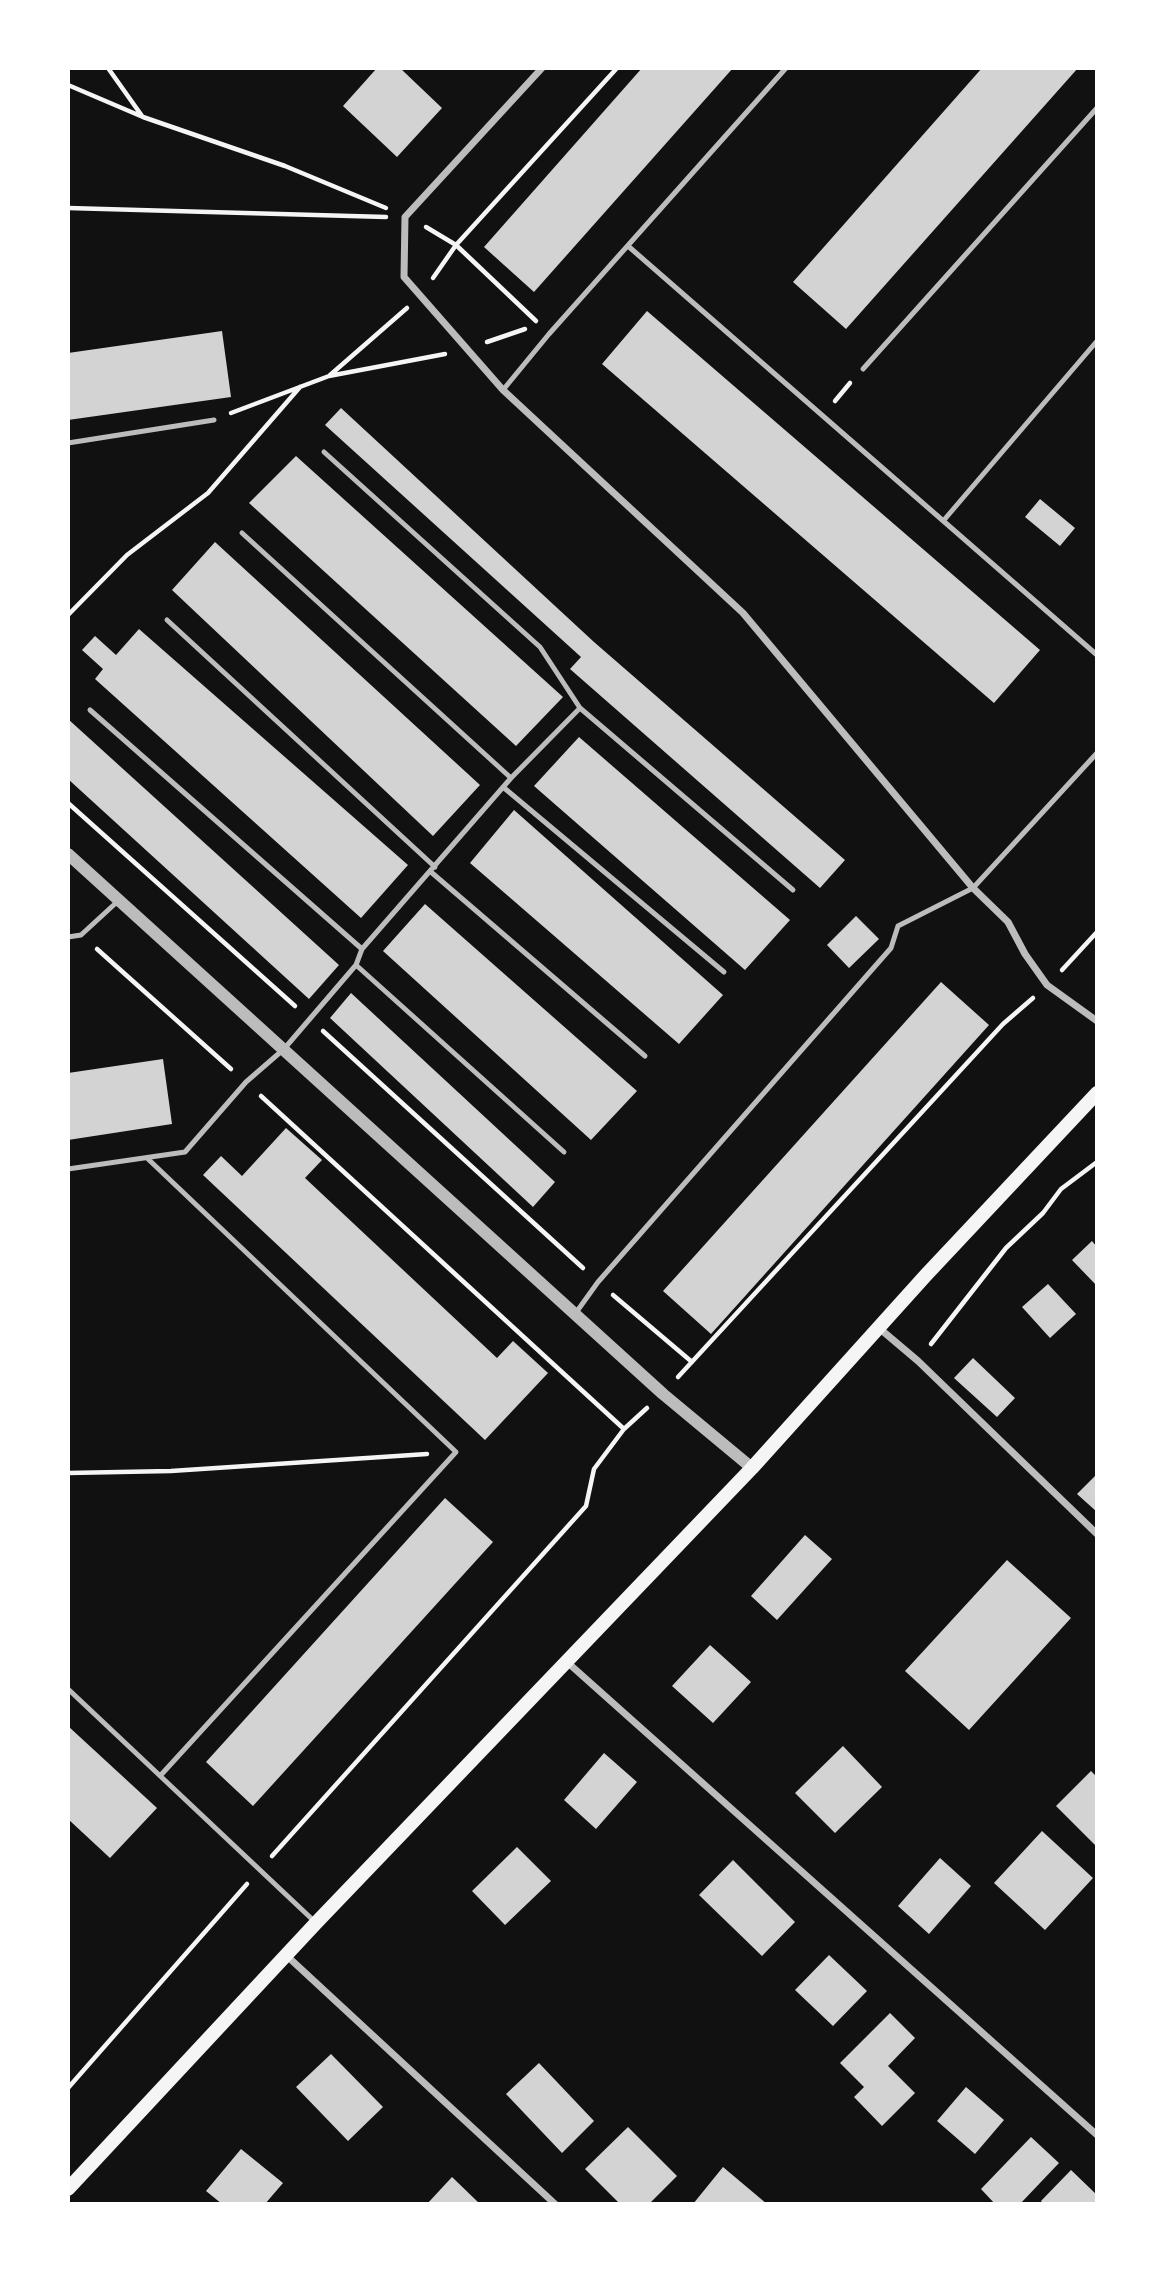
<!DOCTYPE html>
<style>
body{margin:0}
#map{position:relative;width:1165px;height:2272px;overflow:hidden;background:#111;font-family:Montserrat,sans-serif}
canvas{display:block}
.frame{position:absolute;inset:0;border:70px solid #fff;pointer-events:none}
</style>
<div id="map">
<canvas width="1165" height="2272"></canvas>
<div class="frame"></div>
</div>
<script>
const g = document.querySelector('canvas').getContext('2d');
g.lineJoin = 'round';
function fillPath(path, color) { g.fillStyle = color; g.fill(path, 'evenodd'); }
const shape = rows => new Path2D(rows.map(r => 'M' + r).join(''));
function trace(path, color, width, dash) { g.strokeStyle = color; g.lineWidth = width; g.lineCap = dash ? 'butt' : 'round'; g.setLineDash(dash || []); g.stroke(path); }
fillPath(shape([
 [377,68,400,68,442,108,397,157,343,106],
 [642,68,733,68,534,292,484,247],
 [982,68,1078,68,846,329,793,282],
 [647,311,1040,650,994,703,602,364],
 [222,331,231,397,68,420,68,353],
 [341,408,594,642,845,860,820,888,570,669,581,657,325,425],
 [296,456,563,697,516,746,249,503],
 [1040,499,1075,528,1060,546,1025,517],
 [215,542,480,785,433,836,172,590],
 [139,629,408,865,361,918,95,679,103,669,82,650,95,636,116,655],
 [68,719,339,965,309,999,68,779],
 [579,737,790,920,745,970,534,786],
 [514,810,723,995,679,1044,470,863],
 [425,904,637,1091,591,1140,383,951],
 [856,916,879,939,849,968,827,945],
 [941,982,989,1025,711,1334,663,1291],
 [351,993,555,1182,533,1207,330,1018],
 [163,1059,172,1124,68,1140,68,1073],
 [286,1128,322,1160,305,1178,497,1358,513,1341,548,1373,485,1440,203,1175,221,1156,242,1176],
 [1092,1241,1097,1247,1097,1286,1072,1260],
 [1048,1284,1076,1314,1050,1338,1022,1307],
 [973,1358,1015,1398,997,1417,954,1378],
 [1097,1474,1097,1512,1077,1494],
 [445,1498,493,1542,253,1806,206,1762],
 [805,1535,832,1559,777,1620,751,1596],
 [1007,1560,1071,1618,969,1730,905,1671],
 [710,1645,751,1682,713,1723,672,1686],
 [68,1726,157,1808,110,1858,68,1819],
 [843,1746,882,1787,835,1833,795,1793],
 [604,1753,637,1782,596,1829,564,1800],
 [1091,1771,1097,1777,1097,1847,1056,1806],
 [1042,1831,1093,1878,1045,1930,994,1883],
 [517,1847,551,1881,505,1925,472,1891],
 [940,1858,971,1886,929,1934,898,1906],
 [733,1860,795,1922,762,1956,699,1895],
 [829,1955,867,1991,833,2026,795,1990],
 [890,2013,915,2038,888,2066,915,2093,882,2126,854,2097,864,2087,840,2063],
 [331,2054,383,2107,348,2141,296,2087],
 [539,2063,594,2121,562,2153,506,2094],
 [966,2087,1004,2120,975,2154,937,2121],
 [628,2127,677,2176,649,2204,620,2204,585,2169],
 [1031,2137,1059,2163,1020,2204,995,2204,981,2189],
 [241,2149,283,2183,265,2204,222,2204,206,2191],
 [723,2167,767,2204,693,2204],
 [1071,2170,1097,2195,1097,2204,1043,2204,1041,2201],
 [452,2177,480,2204,427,2204]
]), '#d3d3d3');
trace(shape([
 [108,68,142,116],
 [68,85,143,117,285,166,386,208],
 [68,208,386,217],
 [426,227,456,245,536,321],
 [433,278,456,245,617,68],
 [487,342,525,329],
 [329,376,445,354],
 [835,401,850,383],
 [231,413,329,376,407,308],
 [68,615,127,555,208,493,300,387],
 [68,803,295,1006],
 [97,949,231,1069],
 [1062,970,1097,932],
 [323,1031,583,1268],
 [261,1096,624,1429],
 [613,1295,692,1362],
 [931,1344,1006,1248,1043,1213,1061,1189,1097,1162],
 [678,1377,1003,1024,1033,998],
 [68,1473,171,1471,427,1454],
 [272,1856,586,1506,594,1469,624,1429,647,1408],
 [68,2088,247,1884]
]), '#f5f5f5', 4.5);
trace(shape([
 [628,246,1097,655],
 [863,369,1097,108],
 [503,390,549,334,786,68],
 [68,443,214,420],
 [324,452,540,647,580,708,793,890],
 [944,520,1097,341],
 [242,533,511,778],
 [167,620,435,867],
 [90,710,362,949],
 [503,787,724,972],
 [431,872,645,1056],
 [68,937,81,935,118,901],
 [356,965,564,1152],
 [147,1158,456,1452,160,1776],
 [68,1169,185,1152,246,1082,284,1049,356,965,362,949,511,778,580,708],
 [575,1314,598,1282,891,948,898,926,973,888,1097,753],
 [68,1689,314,1921]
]), '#bcbcbc', 5);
trace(shape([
 [542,68,405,217,404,277,503,390,743,613,973,888,1008,922,1025,954,1047,985,1097,1021],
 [879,1328,918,1361,1097,1534],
 [567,1662,1097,2135],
 [287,1956,555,2204]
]), '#bcbcbc', 7);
trace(shape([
 [68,854,663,1394,752,1468]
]), '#bcbcbc', 12);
trace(shape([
 [68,2189,316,1923,752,1468,926,1275,1097,1093]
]), '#f5f5f5', 14);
</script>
